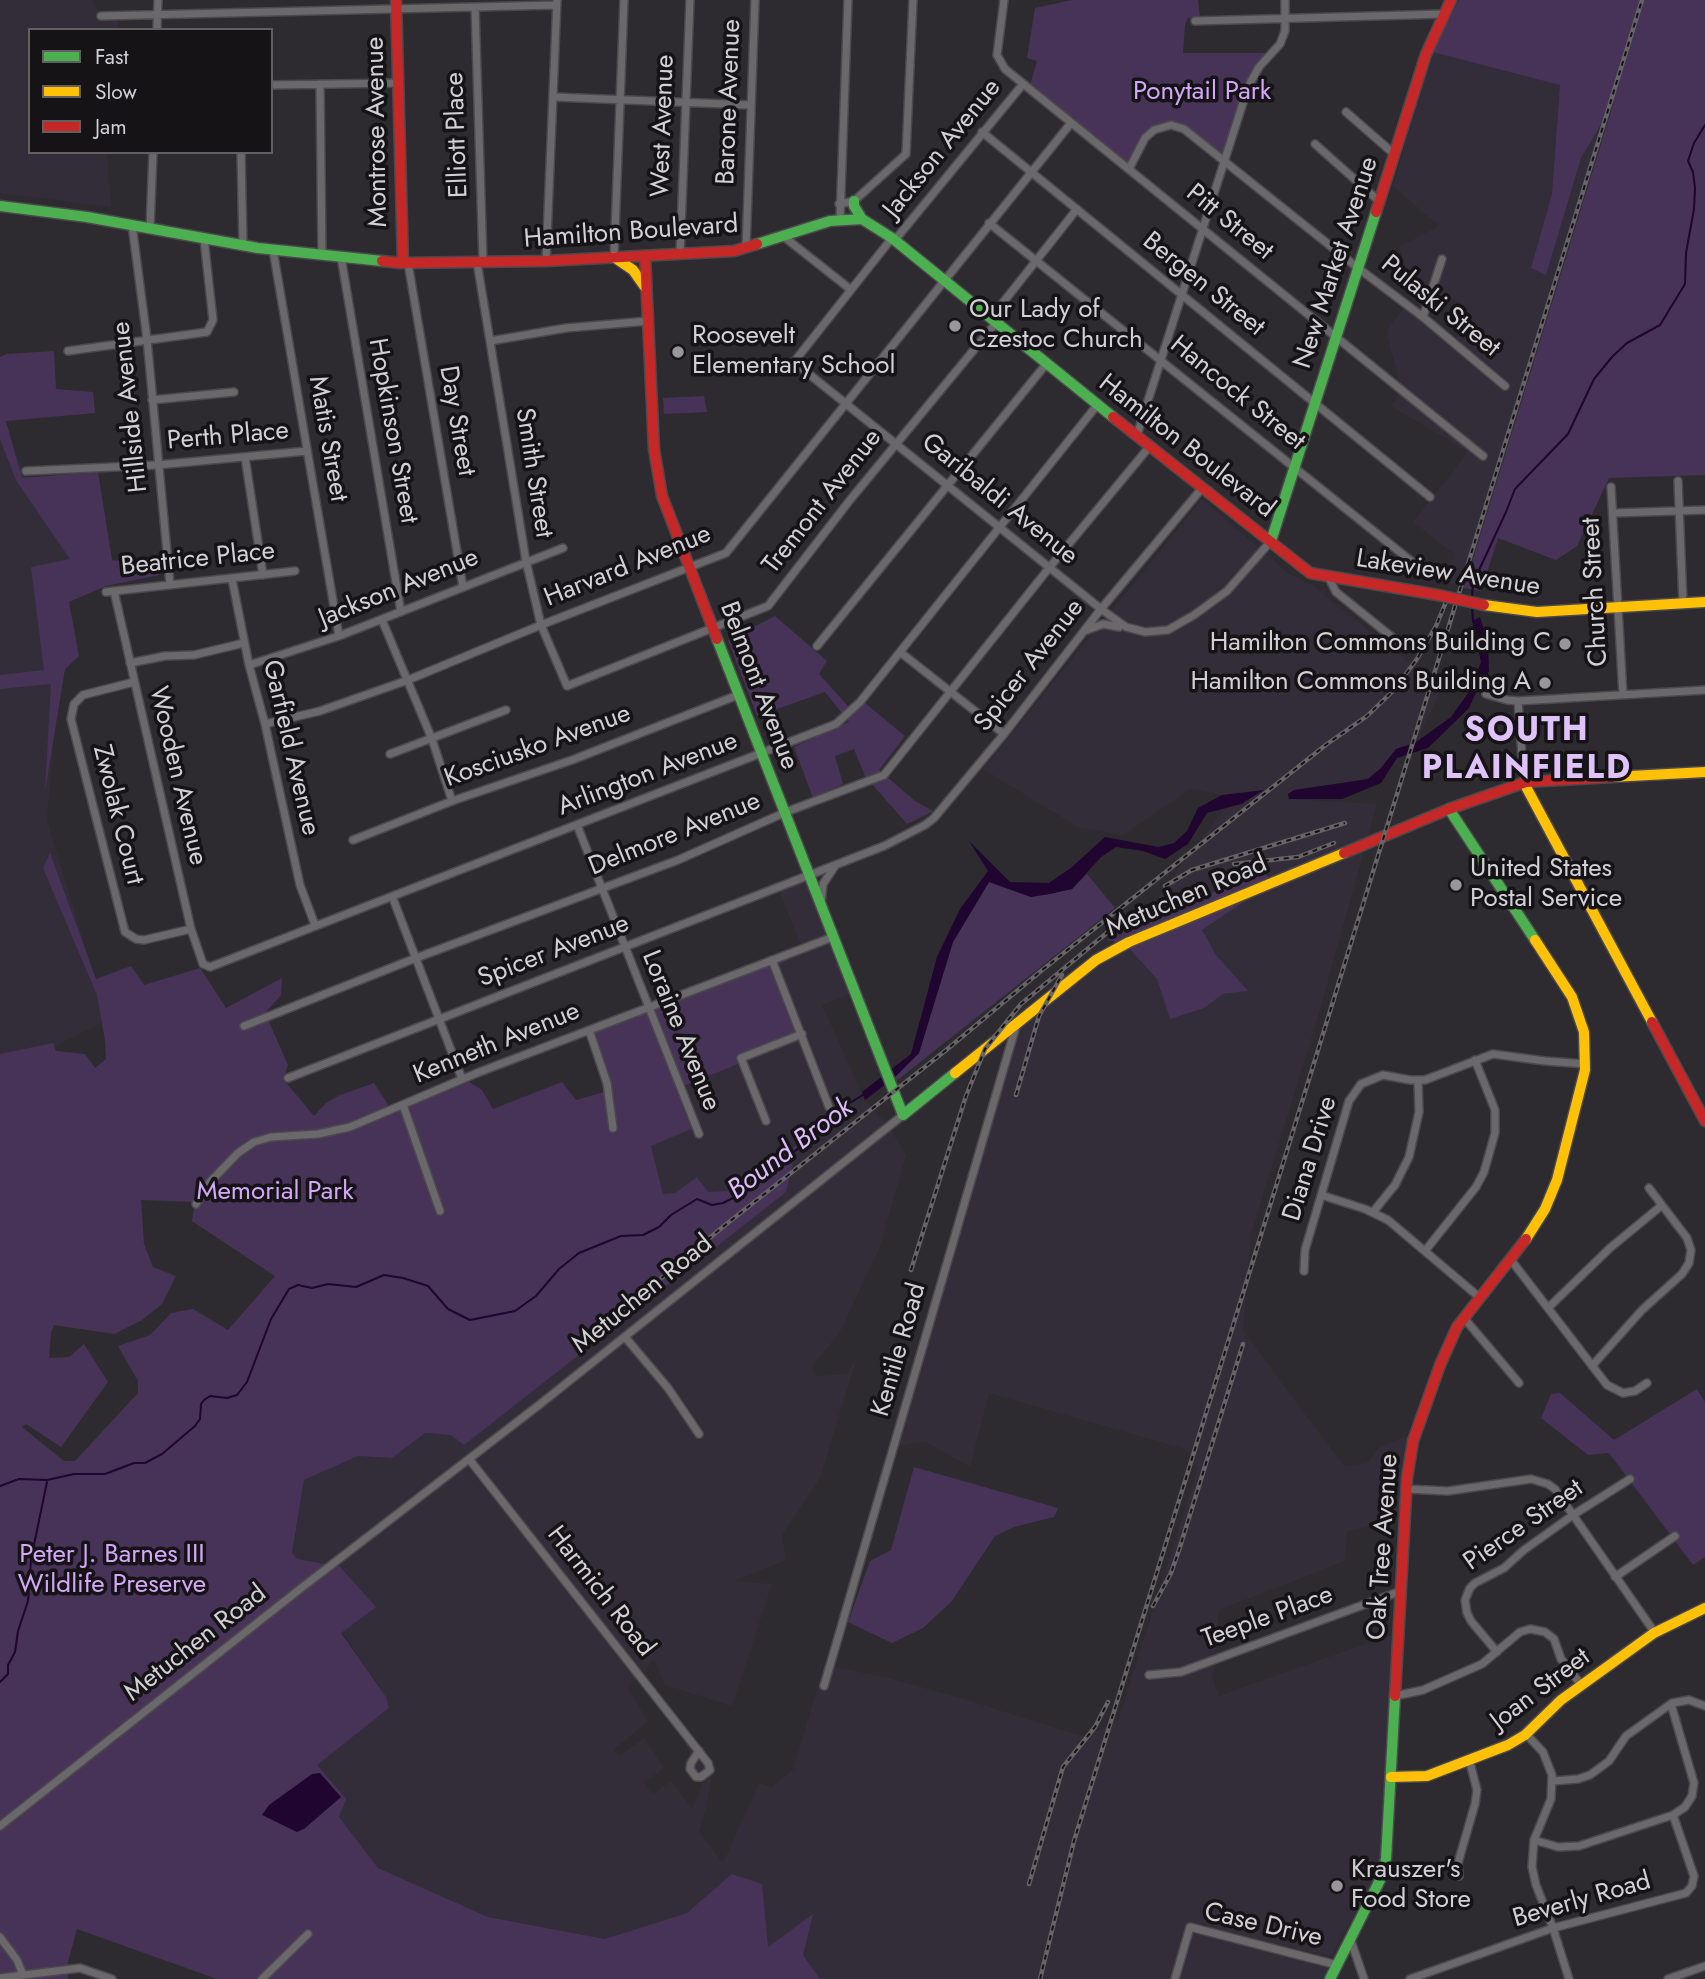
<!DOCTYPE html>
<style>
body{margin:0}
#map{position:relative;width:1705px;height:1979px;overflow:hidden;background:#2d2b2f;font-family:Jost,sans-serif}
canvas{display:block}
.legend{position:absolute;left:28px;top:28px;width:245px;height:126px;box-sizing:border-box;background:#151316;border:2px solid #615f62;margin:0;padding:9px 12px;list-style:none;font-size:21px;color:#d3d0d5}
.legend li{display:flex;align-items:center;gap:14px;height:35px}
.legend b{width:35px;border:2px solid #615f62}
</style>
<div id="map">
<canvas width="1705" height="1979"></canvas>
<ul class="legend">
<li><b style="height:9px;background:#4caf50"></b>Fast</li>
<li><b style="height:9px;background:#ffc107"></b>Slow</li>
<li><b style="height:9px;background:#c62828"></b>Jam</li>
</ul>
</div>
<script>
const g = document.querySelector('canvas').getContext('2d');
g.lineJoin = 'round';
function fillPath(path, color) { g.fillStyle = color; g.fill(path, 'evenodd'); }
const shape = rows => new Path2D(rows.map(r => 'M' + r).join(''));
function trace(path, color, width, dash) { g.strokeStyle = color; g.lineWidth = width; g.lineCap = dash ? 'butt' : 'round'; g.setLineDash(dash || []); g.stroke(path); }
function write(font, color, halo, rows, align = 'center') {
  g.font = font + ' Jost,sans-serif'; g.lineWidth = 7; g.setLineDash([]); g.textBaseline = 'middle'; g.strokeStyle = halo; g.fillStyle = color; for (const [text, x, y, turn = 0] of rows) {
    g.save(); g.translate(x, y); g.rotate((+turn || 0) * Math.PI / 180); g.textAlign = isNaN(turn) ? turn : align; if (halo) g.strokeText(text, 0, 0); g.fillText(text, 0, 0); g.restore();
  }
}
fillPath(shape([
 [0,0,93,0,99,12,118,12,118,30,30,30,30,152,107,152,111,207,0,193],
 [1432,52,1560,85,1552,194,1531,268,1546,274,1581,158,1615,98,1464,588,1441,583,1454,554,1413,522,1468,452,1391,406,1402,390,1386,331,1405,307,1453,346,1468,309,1453,298,1419,301,1399,247,1439,226,1393,186],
 [0,427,77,565,61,653,47,820,107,1020,0,1074],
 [1202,499,1288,573,1312,585,1442,689,1415,743,1396,749,1381,768,1368,779,1288,794,1289,799,1377,804,1317,1020,1251,1234,1243,1331,1344,1466,1367,1463,1379,1448,1413,1433,1404,1520,1347,1531,1345,1561,1219,1610,1213,1678,1219,1696,1396,1633,1383,1864,1331,1956,1218,1933,1337,1965,1330,1979,820,1979,803,1955,812,1915,768,1947,693,1911,605,1939,488,1917,378,1868,339,1817,345,1799,316,1765,389,1708,386,1697,292,1558,304,1480,358,1456,392,1458,425,1433,451,1435,786,1192,797,1146,727,1191,663,1194,651,1146,676,1089,798,1040,768,963,802,948,778,888,807,877,852,993,822,1005,865,1100,889,1127,906,1155,880,1247,840,1332,812,1366,815,1376,847,1374,857,1357,820,1478,782,1535,786,1560,734,1581,772,1584,732,1706,665,1685,654,1660,628,1689,648,1721,613,1750,619,1756,644,1738,664,1768,644,1783,653,1794,671,1781,692,1809,702,1785,685,1771,690,1754,667,1704,713,1763,707,1806,699,1831,723,1863,759,1783,772,1787,793,1770,824,1665,889,1678,967,1700,1084,1737,1118,1721,1198,1468,1185,1449,989,1393,970,1467,924,1441,899,1446,1014,1030,1125,944,1157,979,1170,1018,1204,1008,1223,994,1247,991,1216,955,1202,930,1254,875,1133,930,1225,808,1222,795,1191,789,1123,835,1078,827,983,769]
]), '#332d39');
fillPath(shape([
 [1072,0,1198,0,1200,18,1188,18,1185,25,1183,53,1269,53,1243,100,1224,161,1178,126,1152,131,1132,170,1029,89,1037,61,1027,58,1035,8],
 [1459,0,1705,0,1705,475,1609,478,1577,546,1556,560,1498,538,1481,591,1464,588,1614,102,1581,158,1546,275,1531,268,1552,194,1560,85,1432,52],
 [54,351,56,389,93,392,95,413,6,421,22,478,98,472,112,560,162,566,159,575,106,586,69,602,79,656,65,669,45,791,51,684,0,689,0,675,44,670,31,567,70,559,16,480,0,439,0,357,7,354],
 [704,396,707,412,664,414,663,398],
 [775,616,827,661,819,674,849,707,865,703,905,736,879,770,915,801,933,811,907,824,865,776,854,749,835,756,843,784,813,798,794,747,849,722,825,692,757,716,728,640],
 [50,853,96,979,131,966,144,985,200,968,226,1008,282,978,281,995,265,1013,288,1065,283,1079,314,1116,326,1103,340,1095,374,1083,389,1106,387,1109,469,1082,482,1090,493,1109,562,1082,576,1100,604,1092,587,1035,768,963,798,1040,676,1089,691,1129,651,1146,663,1194,675,1193,697,1177,708,1192,727,1191,797,1145,786,1192,464,1445,451,1435,425,1433,392,1458,358,1456,304,1480,292,1553,297,1559,340,1567,376,1607,341,1633,386,1697,389,1708,317,1765,346,1799,339,1817,378,1868,488,1917,605,1939,687,1913,732,1874,762,1884,768,1947,813,1914,803,1955,820,1979,217,1979,77,1929,68,1962,68,1979,0,1979,0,1054,53,1043,56,1051,85,1054,95,1068,106,1059,105,1040,97,995,43,868],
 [141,1200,195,1202,192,1221,275,1276,228,1330,193,1309,171,1313,150,1335,118,1346,138,1381,138,1393,75,1461,64,1461,22,1427,26,1424,61,1447,108,1382,84,1344,69,1357,49,1358,51,1333,54,1325,114,1334,142,1320,162,1304,176,1276,153,1267,144,1244],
 [1263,872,1273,882,1202,930,1216,955,1248,991,1223,994,1204,1008,1170,1019,1157,979,1125,944,1107,940,1127,923,1133,930,1250,875],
 [1087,874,1115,908,895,1082,894,1078,919,1053,953,942,989,882,1031,897,1072,889],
 [1697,1389,1705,1402,1705,1557,1693,1565,1609,1453,1588,1455,1541,1418,1551,1394,1560,1393,1614,1440],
 [914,1467,1058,1508,1054,1517,1014,1527,995,1536,952,1601,923,1628,892,1643,848,1622,870,1561,891,1550]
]), '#483358');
fillPath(shape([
 [1480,617,1488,643,1489,672,1477,690,1469,708,1428,748,1397,758,1381,783,1342,799,1289,799,1288,794,1294,790,1368,779,1381,768,1396,749,1415,743,1451,717,1471,689,1481,662,1472,621],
 [1264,790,1241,804,1207,813,1188,844,1165,859,1143,851,1116,847,1101,857,1072,889,1050,894,1031,897,989,882,953,942,919,1053,894,1078,865,1100,862,1092,911,1054,937,957,960,909,988,871,969,841,1010,882,1049,883,1071,868,1105,837,1158,847,1174,843,1187,831,1198,808,1222,795],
 [320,1773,341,1797,304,1829,297,1832,262,1815,269,1805,312,1774]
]), '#1f052f');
trace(shape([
 [1472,597,1473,583,1506,512,1515,489,1568,434,1594,379,1612,357,1627,343,1660,325,1685,284,1686,253,1694,209,1695,188,1693,172,1688,161,1694,143,1705,125],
 [1472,606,1473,621],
 [0,1486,19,1479,47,1480,74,1474,105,1474,134,1463,145,1463,162,1454,195,1426,200,1419,201,1404,204,1400,210,1396,227,1398,237,1395,247,1382,271,1319,289,1289,298,1285,312,1288,328,1284,356,1287,384,1275,403,1278,428,1286,448,1309,470,1320,515,1311,536,1296,559,1269,579,1253,621,1236,643,1235,659,1227,671,1215,697,1199,712,1205,723,1203,737,1196,835,1120,846,1105,863,1095],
 [0,1682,8,1674,8,1665,15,1652,18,1631,28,1601,31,1559,47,1482]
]), '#1f052f', 2);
const street = shape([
 [1004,0,997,55,1005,69,1483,456],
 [475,7,483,262],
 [101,16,557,5],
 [1195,21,1444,14],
 [157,30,158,0],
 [320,84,322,255],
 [271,85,398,83],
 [554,97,750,105],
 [1346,112,1394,154],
 [982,132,1430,497],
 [1315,144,1379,201],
 [241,152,243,246],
 [1129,169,1145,138,1154,130,1171,125,1184,129,1358,268,1423,317,1505,386],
 [839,204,854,201,906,154,913,0],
 [840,219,848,0],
 [989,223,1426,573],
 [132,225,147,339,170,584],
 [150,229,153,152],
 [783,236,850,289],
 [892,238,794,362,1101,609,1126,627,1145,632,1168,630,1194,615,1227,591,1271,541],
 [895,240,1023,84],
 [746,248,755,0],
 [273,250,339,636],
 [680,254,690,0],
 [341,257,401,612],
 [614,257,624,0],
 [546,261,557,0],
 [477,262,526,561,541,625,567,686,768,606,850,500,996,323],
 [408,263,463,587],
 [1423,317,1442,259],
 [990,319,1077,209],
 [490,341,566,328,648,321],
 [68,351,207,332,213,320,204,239],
 [152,400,234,392],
 [1137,435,1248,87,1259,67,1280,44,1285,31,1285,0],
 [245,457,263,575],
 [26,471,157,465,307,451],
 [1678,481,1683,603],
 [1611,487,1623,695],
 [1614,513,1705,510],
 [1328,576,1336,592,1403,646],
 [232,579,249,665,265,724,300,885,315,925],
 [114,591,191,929,203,964,210,967,836,724,860,702,1098,404],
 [106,592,295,571],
 [382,620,432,739,452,801],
 [1087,630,1103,624,1119,627],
 [817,646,1047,363],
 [900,652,1004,734],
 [130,663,165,656,194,655,244,643],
 [249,665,339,636,563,548],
 [134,682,83,695,74,704,71,719,125,932,136,939,144,940,191,929],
 [1486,694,1507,700,1518,701,1705,690],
 [1518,701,1524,783],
 [265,724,320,711,408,680,541,625,726,553,1071,123],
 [390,754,506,710],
 [577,825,699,1134],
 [353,840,452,801,572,760,738,695],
 [392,896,462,1079],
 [821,903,823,884,835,866],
 [772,960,829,1107],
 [244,1026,416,958,678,860,786,812,884,775,1049,568,1150,446],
 [589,1030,607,1083,613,1128],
 [288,1078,884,846,925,825,934,818,1004,734,1101,609,1203,487],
 [403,1105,440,1211],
 [766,1121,741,1058,802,1034],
 [1321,1195,1365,1209,1388,1220,1479,1297],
 [196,1204,210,1182,238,1153,254,1142,271,1137,318,1134,350,1127,477,1073,833,937],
 [1373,1212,1395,1185,1409,1157,1419,1112,1418,1081],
 [1425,1251,1476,1187,1484,1172,1495,1133,1495,1110,1475,1060],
 [1511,1260,1607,1385,1623,1393,1635,1391,1647,1383],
 [1304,1271,1305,1250,1349,1101,1361,1084,1383,1075,1410,1080,1425,1080,1493,1054,1545,1061,1586,1064],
 [1548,1308,1610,1248,1661,1206],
 [1464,1318,1519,1383],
 [625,1337,668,1388,699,1434],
 [1592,1366,1642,1310,1682,1274,1689,1263,1691,1250,1687,1238,1649,1188],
 [469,1459,708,1763,710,1770,701,1777,696,1777,690,1769,691,1763,699,1751],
 [1406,1489,1448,1491,1531,1479,1548,1484,1555,1489,1655,1633],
 [1615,1577,1675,1536],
 [1497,1652,1471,1621,1467,1613,1465,1600,1470,1588,1475,1583,1504,1568,1524,1550,1573,1515,1630,1479],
 [1149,1675,1181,1672,1401,1591],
 [824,1686,1016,1026],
 [1395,1696,1423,1690,1482,1664,1520,1632,1530,1629,1545,1632,1554,1639,1561,1659,1582,1686],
 [1526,1734,1543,1752,1552,1775,1551,1799,1534,1840,1532,1867,1536,1885,1553,1928,1569,1979],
 [1553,1781,1578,1779,1590,1775,1609,1761,1626,1736,1672,1703,1689,1700,1705,1706],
 [0,1826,300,1589,539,1405,903,1115],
 [1534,1840,1558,1847,1579,1846,1673,1815,1685,1807,1692,1796,1694,1783,1671,1704],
 [1459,1876,1458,1863,1475,1804,1477,1790,1469,1759],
 [0,1937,17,1960,23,1975],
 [1350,1938,1364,1979],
 [0,1978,80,1968,112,1979],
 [262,1979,308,1934],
 [1175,1979,1190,1927,1337,1965],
 [1410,1979,1553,1928,1686,1893,1692,1886,1694,1876,1673,1815],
 [1668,1979,1705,1966]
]);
const fast = shape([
 [854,201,854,206,862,219],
 [0,206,87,217,258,248,382,261],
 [757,244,830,221,862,219,892,238,1113,417],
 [1271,541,1376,212],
 [717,639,903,1115,955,1073],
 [1449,809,1535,940],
 [1330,1979,1380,1880,1386,1859,1395,1696]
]);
const slow = shape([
 [614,257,633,270,645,287],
 [1484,605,1537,612,1705,602],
 [1612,777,1705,772],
 [1524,783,1652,1022],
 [955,1073,1096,960,1129,942,1344,853],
 [1526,1239,1545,1209,1557,1180,1585,1070,1584,1032,1572,997,1535,940],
 [1391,1777,1427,1776,1508,1745,1525,1735,1561,1700,1654,1633,1705,1608]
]);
const jam = shape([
 [396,0,403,263],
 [1376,212,1426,54,1451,0],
 [645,256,654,449,662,496,717,639],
 [382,261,400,263,546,261,734,251,757,244],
 [1113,417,1310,573,1438,595],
 [1344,853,1449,809,1526,782,1612,777],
 [1652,1022,1705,1121],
 [1395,1696,1407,1478,1413,1441,1440,1365,1457,1327,1526,1239]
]);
trace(street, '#4b494d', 10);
trace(fast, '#4b494d', 13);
trace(slow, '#4b494d', 13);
trace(jam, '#4b494d', 13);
trace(street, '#6a686b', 7);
trace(fast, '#4caf50', 10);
trace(slow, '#ffc107', 10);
trace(jam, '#c62828', 10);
const rail = shape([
 [1234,864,1298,857,1334,843],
 [1165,886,1192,870,1345,823],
 [1016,1095,1039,1016,1062,975],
 [911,1270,966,1096,985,1049,1021,1004,1120,922],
 [623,1310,724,1226,945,1051,1041,971,1327,744,1367,716,1393,691,1417,659,1436,626,1448,597],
 [1153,1606,1171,1573,1179,1550,1243,1344],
 [1029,1884,1063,1767,1095,1727,1108,1702],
 [1040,1979,1074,1841,1642,0]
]);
trace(rail, '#666467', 4.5);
trace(rail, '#151316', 2, [5]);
const jamBridge = shape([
 [1438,595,1484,605]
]);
trace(jamBridge, '#4b494d', 13, []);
trace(jamBridge, '#c62828', 10);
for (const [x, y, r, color] of [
 [955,326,7,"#99969b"],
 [678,352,7,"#99969b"],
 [1565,644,7,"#99969b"],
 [1545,683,7,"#99969b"],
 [1456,885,7,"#99969b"],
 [1337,1886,7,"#99969b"]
]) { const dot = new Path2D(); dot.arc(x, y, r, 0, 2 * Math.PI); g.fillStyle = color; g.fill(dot); trace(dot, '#151316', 2.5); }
write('26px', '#d4a8f8', '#151316', [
 ["Ponytail Park",1202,93],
 ["Memorial Park",275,1193],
 ["Peter J. Barnes III",112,1556],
 ["Wildlife Preserve",112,1586]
]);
write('26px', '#d3d0d5', '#151316', [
 ["Barone Avenue",730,102,-88],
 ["West Avenue",664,126,-88],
 ["Montrose Avenue",378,132,-91],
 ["Elliott Place",458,135,-92],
 ["Jackson Avenue",943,149,-51],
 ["Pitt Street",1229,223,39],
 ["Hamilton Boulevard",631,233,-4],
 ["New Market Avenue",1337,263,-72],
 ["Bergen Street",1203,285,39],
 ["Pulaski Street",1440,307,39],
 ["Hancock Street",1237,394,39],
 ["Hillside Avenue",131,407,-96],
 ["Day Street",456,421,80],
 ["Hopkinson Street",392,431,80],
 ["Perth Place",228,437,-5],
 ["Matis Street",327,439,80],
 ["Hamilton Boulevard",1186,447,38],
 ["Smith Street",533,473,81],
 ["Garibaldi Avenue",999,500,39],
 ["Tremont Avenue",823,502,-52],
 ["Beatrice Place",198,560,-6],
 ["Harvard Avenue",628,567,-22],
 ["Lakeview Avenue",1448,574,9],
 ["Jackson Avenue",399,589,-22],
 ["Church Street",1596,592,-93],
 ["Spicer Avenue",1030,666,-52],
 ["Belmont Avenue",758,686,69],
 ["Kosciusko Avenue",538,747,-20],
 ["Garfield Avenue",290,748,77],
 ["Arlington Avenue",648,775,-21],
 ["Wooden Avenue",177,776,77],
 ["Zwolak Court",117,815,76],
 ["Delmore Avenue",675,835,-22],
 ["Metuchen Road",1187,897,-23],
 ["Spicer Avenue",554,952,-21],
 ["Loraine Avenue",680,1031,68],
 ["Kenneth Avenue",497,1044,-22],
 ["Diana Drive",1311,1159,-73],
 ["Metuchen Road",643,1295,-39],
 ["Kentile Road",900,1350,-74],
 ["Pierce Street",1524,1526,-35],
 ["Oak Tree Avenue",1384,1547,-86],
 ["Harmich Road",600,1592,52],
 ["Teeple Place",1268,1618,-20],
 ["Metuchen Road",196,1644,-38],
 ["Joan Street",1541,1690,-37],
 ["Beverly Road",1582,1901,-16],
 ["Case Drive",1263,1926,13]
]);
write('26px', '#d3d0d5', '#151316', [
 ["Our Lady of",969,311],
 ["Czestoc Church",969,341],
 ["Roosevelt",692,337],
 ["Elementary School",692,367],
 ["Hamilton Commons Building C",1551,644,"right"],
 ["Hamilton Commons Building A",1531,683,"right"],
 ["United States",1470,870],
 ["Postal Service",1470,900],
 ["Krauszer's",1351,1871],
 ["Food Store",1351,1901]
], 'left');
write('italic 28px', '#debbfb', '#151316', [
 ["Bound Brook",791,1150,-37]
]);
g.letterSpacing = '2px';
write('bold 33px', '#dfc2f8', '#151316', [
 ["SOUTH",1527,732],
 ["PLAINFIELD",1527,770]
]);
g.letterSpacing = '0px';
</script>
